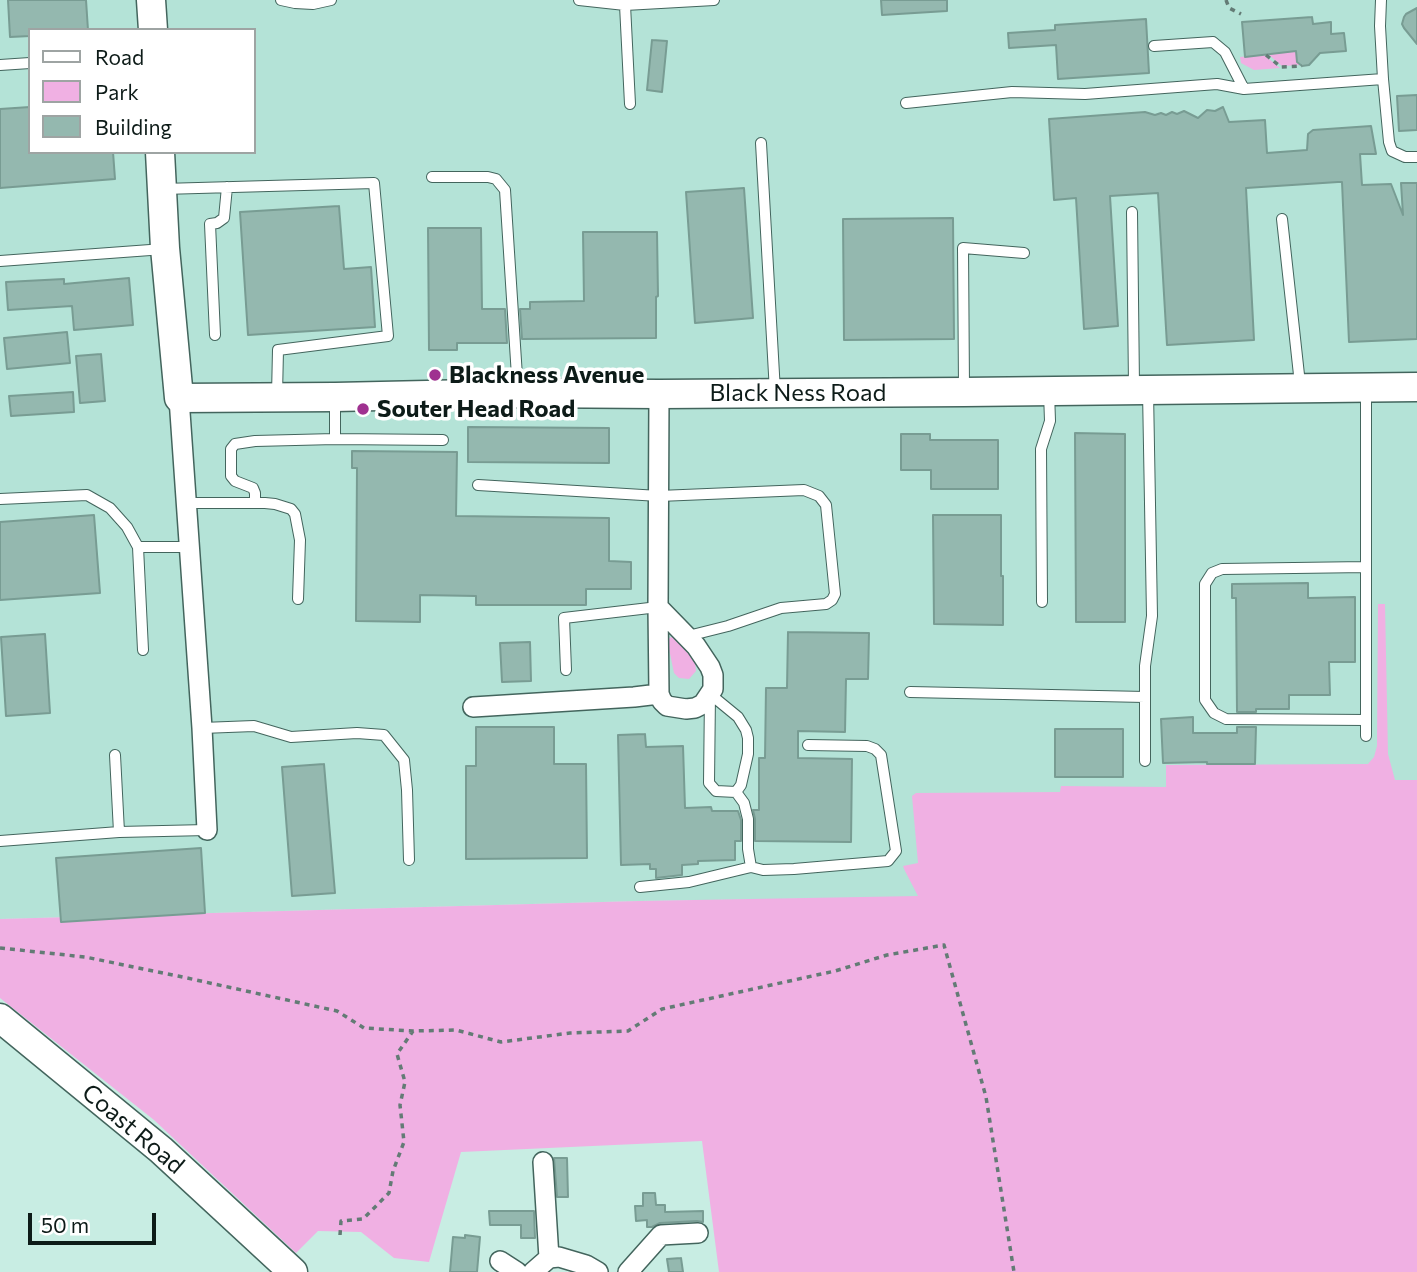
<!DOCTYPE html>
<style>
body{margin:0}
#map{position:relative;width:1417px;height:1272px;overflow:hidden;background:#c8ede3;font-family:Commissioner,sans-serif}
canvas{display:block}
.legend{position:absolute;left:28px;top:28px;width:228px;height:126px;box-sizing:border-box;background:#fff;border:2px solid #9ea4a3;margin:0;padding:9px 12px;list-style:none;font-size:21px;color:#0d1b18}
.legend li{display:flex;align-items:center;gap:14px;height:35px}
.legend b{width:35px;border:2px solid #9ea4a3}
.scale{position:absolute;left:28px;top:1213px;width:128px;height:32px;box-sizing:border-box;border:4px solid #0d1b18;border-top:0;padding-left:9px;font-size:21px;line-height:24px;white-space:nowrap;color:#0d1b18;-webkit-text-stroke:5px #fff;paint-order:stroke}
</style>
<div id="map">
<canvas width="1417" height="1272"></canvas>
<ul class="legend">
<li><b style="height:9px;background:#fff"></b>Road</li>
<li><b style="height:19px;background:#f0b0e3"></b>Park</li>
<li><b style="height:19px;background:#94b8af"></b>Building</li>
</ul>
<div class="scale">50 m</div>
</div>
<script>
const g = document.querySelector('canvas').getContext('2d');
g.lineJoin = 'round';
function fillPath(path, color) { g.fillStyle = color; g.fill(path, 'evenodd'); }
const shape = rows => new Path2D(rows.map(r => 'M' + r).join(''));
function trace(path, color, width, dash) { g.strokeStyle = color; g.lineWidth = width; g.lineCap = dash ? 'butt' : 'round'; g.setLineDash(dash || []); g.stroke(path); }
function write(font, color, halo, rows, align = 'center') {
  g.font = font + ' Commissioner,sans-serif'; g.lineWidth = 7; g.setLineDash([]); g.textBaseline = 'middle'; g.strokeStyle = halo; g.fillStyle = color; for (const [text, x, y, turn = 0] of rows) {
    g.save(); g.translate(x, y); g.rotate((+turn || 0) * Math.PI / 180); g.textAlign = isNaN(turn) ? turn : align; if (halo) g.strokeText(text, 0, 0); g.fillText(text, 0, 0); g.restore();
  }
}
fillPath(shape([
 [0,0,1417,0,1417,1272,919,897,638,901,0,919],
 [30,30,254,30,254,152,30,152]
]), '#b4e3d7');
fillPath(shape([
 [1296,47,1297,62,1301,65,1282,66,1269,55,1272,54,1272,49],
 [1264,55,1280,68,1254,70,1241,63,1240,57],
 [1378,604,1385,604,1388,754,1395,780,1417,780,1417,1272,719,1272,702,1141,461,1152,429,1262,394,1258,361,1232,318,1231,296,1253,154,1120,0,998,0,919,638,901,918,896,905,871,903,866,918,863,912,796,916,793,1060,792,1061,786,1166,787,1166,765,1368,764,1374,757,1377,746],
 [672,637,677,637,695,662,696,671,689,679,679,678,674,673,668,644,669,638]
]), '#f0b0e3');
const building = shape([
 [8,0,86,0,88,30,30,30,30,36,10,37,8,0],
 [881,0,947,0,947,11,882,15,881,0],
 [1417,8,1417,44,1404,28,1402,24,1404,17,1406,14,1417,8],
 [1312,17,1313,24,1331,22,1331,34,1344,33,1346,51,1320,53,1309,65,1302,66,1297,62,1296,51,1245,57,1242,22,1312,17],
 [1146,19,1149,73,1058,79,1056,45,1009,48,1008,33,1055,30,1055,25,1146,19],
 [652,40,667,41,662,92,647,90,652,40],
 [1417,95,1417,130,1399,131,1397,96,1417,95],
 [30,107,30,152,113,152,115,179,0,188,0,109,30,107],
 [1223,107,1229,122,1265,120,1267,153,1307,150,1308,134,1313,130,1371,126,1376,154,1360,154,1362,185,1391,184,1403,215,1401,183,1417,183,1417,339,1349,342,1342,182,1338,182,1246,188,1254,340,1167,345,1158,193,1110,196,1118,326,1084,329,1076,198,1054,200,1049,119,1145,112,1155,115,1161,113,1166,115,1172,112,1177,114,1184,111,1198,118,1207,110,1215,111,1223,107],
 [744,188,753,318,695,323,686,192,744,188],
 [339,206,344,269,371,267,375,327,248,335,240,212,339,206],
 [953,218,954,339,844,340,843,219,953,218],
 [428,228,481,228,482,309,505,309,507,343,457,343,457,350,429,350,428,228],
 [583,232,657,232,658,296,656,297,656,338,522,339,520,309,530,309,530,302,584,301,583,232],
 [129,278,133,325,74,330,72,306,8,310,6,282,64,279,64,284,129,278],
 [67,332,70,363,7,369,4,338,67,332],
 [101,354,105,401,80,403,76,356,101,354],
 [73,392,74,412,11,416,9,396,73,392],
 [468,427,609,428,609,463,468,462,468,427],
 [1075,433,1125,434,1125,622,1076,622,1075,433],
 [901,434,930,434,930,440,998,440,998,489,931,489,931,470,901,470,901,434],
 [352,451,457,452,456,516,609,518,609,561,631,562,631,589,586,589,586,605,476,605,476,596,420,595,420,622,356,621,357,468,352,468,352,451],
 [94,515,100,593,0,600,0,522,94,515],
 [933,515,1001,515,1001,576,1003,576,1003,625,934,624,933,515],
 [1308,583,1308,598,1355,597,1355,662,1329,662,1330,695,1289,695,1289,709,1256,709,1256,712,1237,712,1236,598,1232,598,1232,584,1308,583],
 [788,632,869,633,868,679,846,679,845,732,798,731,798,758,852,759,851,842,755,841,755,819,753,810,759,810,759,758,765,758,766,688,787,688,788,632],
 [45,634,50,713,6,716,1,637,45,634],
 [530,642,531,681,502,682,500,643,530,642],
 [1193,717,1193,733,1237,733,1237,727,1256,727,1255,764,1207,764,1207,762,1163,763,1161,719,1193,717],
 [476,727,554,727,554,764,586,764,587,858,466,859,466,766,476,766,476,727],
 [1055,729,1123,729,1123,777,1055,777,1055,729],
 [645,734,646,747,683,746,685,808,711,807,712,811,738,811,741,820,741,841,735,841,735,860,698,861,698,864,682,865,682,875,656,878,656,869,650,869,650,864,621,865,618,735,645,734],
 [324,764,335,893,292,896,282,767,324,764],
 [201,848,205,913,61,922,56,858,201,848],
 [554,1158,567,1158,568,1197,557,1197,554,1158],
 [643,1193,655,1193,656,1205,665,1205,665,1212,703,1211,703,1222,697,1221,660,1223,652,1227,647,1227,647,1220,636,1221,635,1206,643,1206,643,1193],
 [489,1211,534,1211,535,1238,521,1238,521,1225,490,1225,489,1211],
 [465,1235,480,1237,477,1272,450,1272,453,1237,465,1238,465,1235],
 [681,1258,683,1272,669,1272,667,1259,681,1258]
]);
fillPath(building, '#94b8af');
trace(building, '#789c93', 2);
const lane = shape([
 [281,0,295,3,313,4,331,0],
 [579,0,625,5,625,1],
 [1154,46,1213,42,1225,52,1244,89],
 [0,65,30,63],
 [1383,79,1389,142,1392,151,1405,157,1417,157],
 [906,103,1012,92,1085,94,1217,84,1244,89,1383,79,1380,26,1381,0],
 [630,104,625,5,714,0],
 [761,143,775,392],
 [432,177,488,177,496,179,505,190,518,392],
 [163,189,374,183,388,336,278,350,277,395],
 [1132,212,1134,386],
 [1282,219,1300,384],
 [0,261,164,249],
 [215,335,210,224,217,223,224,218,227,187],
 [964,388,963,248,1024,253],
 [1366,391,1366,736],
 [335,398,335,439,443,440],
 [478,485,659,496,804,490,819,496,826,505,835,594,832,600,826,604,781,608,728,626,688,636],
 [0,499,87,495,110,508,127,527,138,547,189,547],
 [187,503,265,503,275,504,291,509,295,514,300,540,298,599],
 [255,503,255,493,253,488,235,481,231,476,231,449,235,444,255,441,335,439],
 [138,547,143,650],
 [1042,602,1041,449,1050,421,1049,392],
 [566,670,564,618,658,607],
 [910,692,1145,697,1145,666,1152,616,1148,391],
 [710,694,738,717,746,730,748,738,748,754,741,785,736,792,716,791,709,783,710,694],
 [1145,697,1145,761],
 [1366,720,1226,719,1214,713,1205,700,1205,584,1212,573,1222,569,1366,567],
 [202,728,254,726,291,737,357,733,384,735,404,760,407,790,409,860],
 [115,755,119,832],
 [736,792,744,803,748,819,748,849,751,867,763,870,794,869,888,861,896,851,881,755,875,749,867,746,808,745],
 [0,841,119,832,207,830],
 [640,887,689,882,751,867]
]);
const street = shape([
 [179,398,202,728,207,830],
 [658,607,696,646,710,667,713,675,713,689,703,704,695,708,686,709,667,706,662,701,659,694,658,607,659,394],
 [473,707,634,697,659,694],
 [543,1162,549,1258],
 [500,1261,517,1272],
 [533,1272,549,1258,559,1257,586,1265,598,1272],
 [628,1272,661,1235,698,1233]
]);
const secondary = shape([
 [151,0,153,30],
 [160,152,165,248,179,398,335,397,518,393,659,394,964,392,1417,387],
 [0,1018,161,1150,293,1272]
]);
trace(lane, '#43655d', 12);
trace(street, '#43655d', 22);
trace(secondary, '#43655d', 31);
trace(shape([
 [1226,0,1229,8,1241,14],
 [1266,55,1281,67,1302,66],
 [0,948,85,957,178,976,337,1011,364,1028,413,1031,456,1030,501,1042,570,1033,628,1031,662,1009,835,971,887,955,944,945,986,1097,1014,1272],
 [340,1235,341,1221,363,1219,389,1193,393,1171,404,1142,400,1105,405,1082,397,1054,413,1031]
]), '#637b75', 3.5, [5, 5]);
trace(lane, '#fff', 10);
trace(street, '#fff', 19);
trace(secondary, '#fff', 28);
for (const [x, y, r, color] of [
 [435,375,7,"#9f3190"],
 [363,409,7,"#9f3190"]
]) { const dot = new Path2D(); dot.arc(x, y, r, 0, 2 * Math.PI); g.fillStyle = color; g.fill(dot); trace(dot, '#fff', 2.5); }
write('bold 24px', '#0d1b18', '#fff', [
 ["Blackness Avenue",449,375],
 ["Souter Head Road",377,409]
], 'left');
write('24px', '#0d1b18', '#fff', [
 ["Black Ness Road",798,393],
 ["Coast Road",133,1129,40]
]);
</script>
